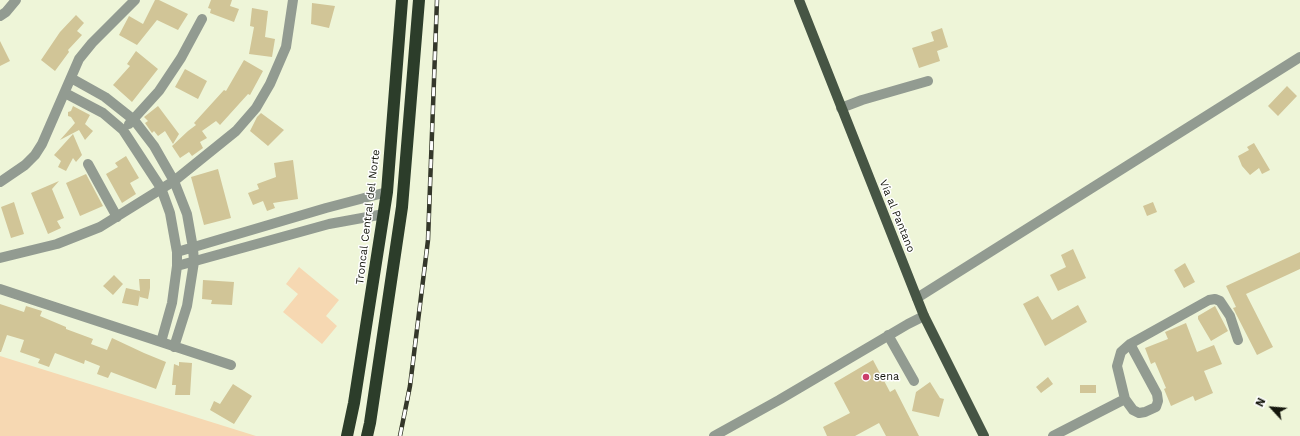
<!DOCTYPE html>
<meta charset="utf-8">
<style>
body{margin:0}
#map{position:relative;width:1300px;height:436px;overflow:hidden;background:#eef5d8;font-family:"Work Sans",sans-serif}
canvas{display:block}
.north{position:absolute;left:1252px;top:388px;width:40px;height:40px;-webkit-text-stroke:3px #fff;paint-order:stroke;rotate:296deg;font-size:11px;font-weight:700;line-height:16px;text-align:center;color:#14160c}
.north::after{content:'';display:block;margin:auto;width:14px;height:18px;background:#14160c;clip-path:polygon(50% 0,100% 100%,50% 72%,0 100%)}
</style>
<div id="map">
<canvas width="1300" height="436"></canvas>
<div class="north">N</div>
</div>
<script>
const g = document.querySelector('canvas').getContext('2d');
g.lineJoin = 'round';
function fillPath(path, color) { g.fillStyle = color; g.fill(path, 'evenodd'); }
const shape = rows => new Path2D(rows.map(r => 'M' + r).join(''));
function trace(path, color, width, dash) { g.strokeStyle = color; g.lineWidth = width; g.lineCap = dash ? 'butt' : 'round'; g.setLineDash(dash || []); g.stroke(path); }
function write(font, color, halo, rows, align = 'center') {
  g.font = font + ' "Work Sans",sans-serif'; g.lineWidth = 3; g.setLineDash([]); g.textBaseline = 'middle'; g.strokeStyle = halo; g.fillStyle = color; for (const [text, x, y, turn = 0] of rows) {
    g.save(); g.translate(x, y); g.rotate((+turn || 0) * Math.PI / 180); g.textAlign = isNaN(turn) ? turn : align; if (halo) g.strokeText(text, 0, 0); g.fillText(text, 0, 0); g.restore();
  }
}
fillPath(shape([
 [299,267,339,300,326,316,337,326,322,344,283,312,298,294,286,284],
 [0,356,256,436,0,436]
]), '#f6d8b2');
fillPath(shape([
 [155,0,159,0,188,14,178,30,157,20,137,45,119,35,129,16,143,24],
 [211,0,232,0,230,6,239,9,234,22,210,13,211,9,208,8],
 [312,3,335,6,329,28,311,24],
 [252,8,268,11,265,37,275,39,272,57,249,54,254,27,250,26],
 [76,15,84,23,77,31,82,35,68,50,69,52,55,71,41,60,60,32],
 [942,28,948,47,937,51,940,61,919,68,912,48,934,41,931,32],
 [0,41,10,61,0,66],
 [136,51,158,69,132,102,113,85,130,66,127,64],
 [244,60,263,71,250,95,248,94,220,125,216,121,202,131,207,138,200,142,203,148,192,156,189,152,180,158,172,146,188,131,196,125,194,123,224,90,226,91],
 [185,69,207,81,198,99,175,87],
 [1287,86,1297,96,1278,116,1268,106],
 [73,106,90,115,85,124,93,131,85,140,79,130,60,140,75,123,71,117,68,116,68,112,71,111],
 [158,106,179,134,173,144,165,131,158,136,154,131,152,133,145,123,148,121,144,117],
 [261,113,284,130,268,146,250,131,257,117],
 [73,134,82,155,76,162,73,158,66,171,58,167,61,161,54,155],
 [1254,143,1270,170,1262,174,1259,168,1250,175,1242,166,1238,156,1249,150,1247,147],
 [126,156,139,178,130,183,136,194,122,203,106,174,118,167,115,163],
 [293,160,298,199,273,203,275,208,267,211,263,201,253,205,248,193,259,189,257,184,276,177,274,163],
 [218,169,231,218,204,225,191,177],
 [86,174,103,206,80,216,66,183],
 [59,181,52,189,64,218,57,221,61,228,48,234,31,193],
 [14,202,24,234,11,238,1,207],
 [1153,202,1157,212,1147,216,1143,206],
 [1073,249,1086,278,1058,291,1050,275,1066,267,1061,255],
 [1300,252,1300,269,1246,294,1273,347,1257,355,1233,308,1236,307,1226,286],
 [1185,263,1195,282,1184,288,1174,270],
 [114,275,123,284,113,295,103,286],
 [139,279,150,279,150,288,148,299,140,297,140,295,138,306,122,303,126,288,140,291],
 [203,280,234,282,232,305,211,304,212,300,202,299],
 [1038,296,1052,320,1078,305,1087,322,1045,346,1023,304],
 [0,304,24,312,26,306,42,311,40,316,66,327,66,329,93,339,91,344,107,350,112,338,144,353,166,362,156,389,111,372,108,378,97,374,100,366,85,360,84,364,55,353,49,367,38,363,40,359,20,352,24,340,7,335,1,352,0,352],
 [1215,306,1228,331,1211,341,1198,319,1198,316],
 [1186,323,1197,352,1214,345,1222,364,1204,371,1213,393,1195,401,1193,396,1171,406,1164,389,1166,388,1155,362,1151,364,1145,348,1168,339,1165,332],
 [873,360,890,392,895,389,919,436,886,436,879,423,855,436,827,436,823,427,850,413,834,383],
 [179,362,192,363,190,395,175,395,176,385,172,385,174,364,179,366],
 [1048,377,1053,384,1041,393,1036,387],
 [930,382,940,398,944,399,939,417,912,411,916,392],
 [233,384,252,396,234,424,210,410,214,401,220,404],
 [1080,385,1096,385,1096,393,1080,393]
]), '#d1c597');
trace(shape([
 [0,16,6,12,16,0],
 [71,78,105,97,134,120,154,146,174,181,187,214,193,248,194,262,187,306,174,347],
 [65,93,103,113,123,130,161,188,170,213,177,252,177,266,172,303,161,342],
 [841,108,862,100,928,81],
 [129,124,159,91,181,58,202,19],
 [88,164,117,217],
 [0,182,25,165,35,155,42,144,79,59,92,43,135,0],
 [177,252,326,208,387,192],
 [0,258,57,244,100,227,174,181,236,131,256,108,270,84,286,47,293,0],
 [177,266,329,224,384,214],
 [0,289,231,365],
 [917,298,1300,57],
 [888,335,914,381],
 [1125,399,1133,410,1139,413,1145,412,1156,407,1158,401,1157,394,1130,344],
 [714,436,779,400,908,324,924,316],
 [1053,436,1125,399,1117,366,1121,352,1130,344,1209,300,1215,299,1220,301,1230,316,1238,340]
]), '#929b91', 10);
trace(shape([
 [799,0,924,316,984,436]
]), '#465544', 10);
trace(shape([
 [347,436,354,403,387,192,402,0],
 [367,436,370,423,402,207,419,0]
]), '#2c3d2a', 12);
const rail = shape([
 [400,436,410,386,428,240,437,0]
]);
trace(rail, '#34372a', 4.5);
trace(rail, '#fff', 3, [9]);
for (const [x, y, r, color] of [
 [866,377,4,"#cb3e6b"]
]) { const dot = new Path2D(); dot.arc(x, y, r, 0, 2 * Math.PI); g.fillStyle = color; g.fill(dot); trace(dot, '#fff', 1.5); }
write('11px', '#14160c', '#fff', [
 ["Vía al Pantano",897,216,68],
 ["Troncal Central del Norte",368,217,-83]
]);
write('11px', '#14160c', '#fff', [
 ["sena",874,377]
], 'left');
</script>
